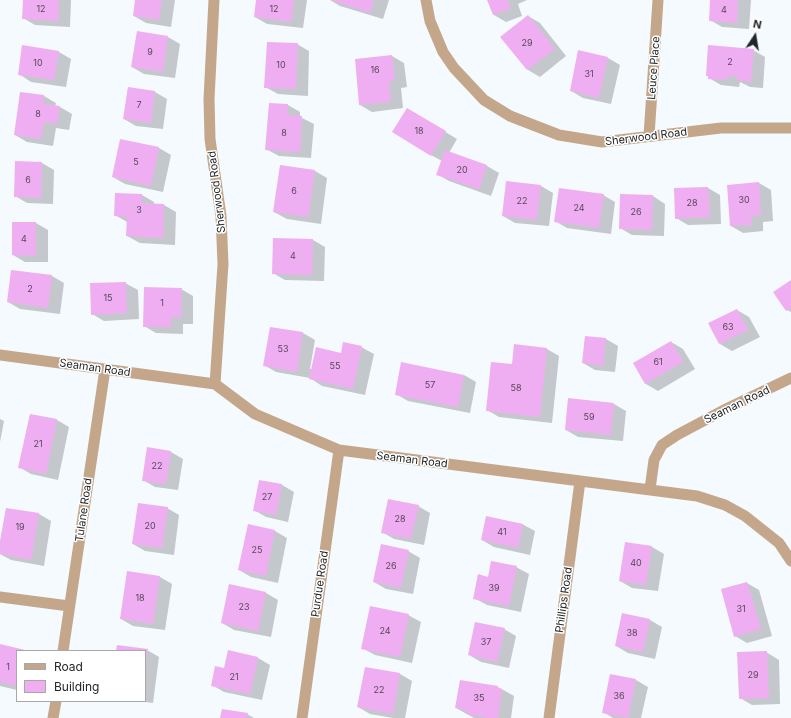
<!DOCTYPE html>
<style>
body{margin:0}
#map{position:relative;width:791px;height:718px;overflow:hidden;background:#f5faff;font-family:Inter,sans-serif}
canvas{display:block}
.legend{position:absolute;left:16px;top:650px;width:130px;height:52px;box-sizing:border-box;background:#fff;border:1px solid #a7a8a9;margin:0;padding:5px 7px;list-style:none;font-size:12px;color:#232628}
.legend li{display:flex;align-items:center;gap:8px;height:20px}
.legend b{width:20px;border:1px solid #a7a8a9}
.north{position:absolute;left:735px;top:16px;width:40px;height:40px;-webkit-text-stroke:3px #fff;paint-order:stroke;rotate:12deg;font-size:11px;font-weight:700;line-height:16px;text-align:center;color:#232628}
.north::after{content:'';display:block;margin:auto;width:14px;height:18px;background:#232628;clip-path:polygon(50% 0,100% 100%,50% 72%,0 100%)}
</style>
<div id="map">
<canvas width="791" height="718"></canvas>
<ul class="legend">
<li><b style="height:5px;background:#c4a78b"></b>Road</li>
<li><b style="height:11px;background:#efaef1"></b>Building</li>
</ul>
<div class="north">N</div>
</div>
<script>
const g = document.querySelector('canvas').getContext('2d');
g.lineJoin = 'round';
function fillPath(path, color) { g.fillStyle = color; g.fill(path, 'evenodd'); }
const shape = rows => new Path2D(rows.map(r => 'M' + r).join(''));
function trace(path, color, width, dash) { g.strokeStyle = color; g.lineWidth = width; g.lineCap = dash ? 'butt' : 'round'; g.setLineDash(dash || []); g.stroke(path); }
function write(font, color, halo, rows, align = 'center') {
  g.font = font + ' Inter,sans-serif'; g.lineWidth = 3; g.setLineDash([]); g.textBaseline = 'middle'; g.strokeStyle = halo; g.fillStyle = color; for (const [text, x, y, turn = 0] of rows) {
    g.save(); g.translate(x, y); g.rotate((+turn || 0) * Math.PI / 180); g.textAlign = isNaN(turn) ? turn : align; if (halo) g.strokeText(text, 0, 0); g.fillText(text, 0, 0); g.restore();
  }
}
fillPath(shape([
 [24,0,71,0,70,27,35,25,23,18],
 [136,0,175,0,171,27,146,23,134,16],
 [257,0,307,0,303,28,267,24,255,17],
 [330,0,389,0,383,19,340,6],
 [488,0,527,0,518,4,522,16,506,22,494,15],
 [711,0,751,0,749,29,722,27,710,20],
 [528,16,540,23,566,56,540,77,528,70,501,37],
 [168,37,180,44,175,78,144,74,132,67],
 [297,44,309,51,308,96,278,94,265,87],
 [753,50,765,57,763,88,750,87,740,82,739,87,721,85,709,78],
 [59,52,71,59,66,87,31,82,19,74],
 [392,56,404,63,407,87,401,88,403,108,372,112,360,105],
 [608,58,620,65,611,104,583,98,571,91],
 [128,88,155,92,167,99,163,129,136,126,124,119],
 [44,96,56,103,55,107,60,107,72,114,69,130,56,128,53,146,27,142,15,135],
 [270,104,288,105,300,112,300,117,314,124,311,158,279,156,266,149],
 [419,116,457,139,449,153,487,166,499,173,491,196,449,181,437,174,442,161,431,155],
 [121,140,159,148,171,155,163,192,125,184,113,177],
 [42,163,54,170,53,204,27,203,15,196],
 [281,166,315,171,327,178,321,224,287,219,274,212],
 [759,183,771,190,773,221,763,222,763,231,743,233,731,226],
 [541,186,553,193,549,226,515,223,503,216],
 [708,188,720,195,721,224,688,225,676,218],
 [142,195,154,202,154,205,164,205,176,212,175,245,140,243,127,236,127,222,115,215],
 [603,195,615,202,611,234,567,228,555,221],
 [653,196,665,204,664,236,632,235,620,228],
 [13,223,36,223,48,230,48,262,25,262,13,255],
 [313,240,325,247,324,281,285,280,273,273],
 [52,276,64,283,60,314,20,309,8,302],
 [791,281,791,312,787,310],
 [125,283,138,290,139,319,104,321,92,314],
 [181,289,193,296,193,324,183,324,183,334,156,333,144,326],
 [737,310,749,317,760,337,732,351,720,344],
 [271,328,303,333,315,340,310,369,312,369,341,354,361,347,374,354,365,395,322,386,310,378,276,372,264,365],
 [585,337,606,339,618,346,615,372,595,370,583,363],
 [671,342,683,349,695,369,658,391,646,384,634,363],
 [515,346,547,349,559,356,552,423,499,417,487,410,513,365],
 [464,375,476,382,470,413,408,401,396,394],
 [614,404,626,411,623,441,578,437,566,430],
 [30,415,57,420,69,427,58,480,31,474,19,467],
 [0,419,4,421,0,442],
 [171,452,183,459,178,490,155,487,143,480],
 [260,481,282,485,294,492,288,522,266,517,254,510],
 [418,506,430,513,424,545,394,539,382,532],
 [167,508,179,515,174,555,145,551,133,544],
 [6,509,39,514,51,521,44,566,11,560,0,554],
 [522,524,535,531,530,555,494,547,482,540],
 [248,526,275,531,287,538,278,583,251,577,239,570],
 [626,543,652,547,664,554,658,591,632,588,620,581],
 [408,551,420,558,413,594,386,589,374,582],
 [516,567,529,574,521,612,487,605,474,598],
 [160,577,172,584,165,630,133,626,121,619],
 [747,583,759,590,772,636,747,643,735,636],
 [230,585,266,593,278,600,271,637,234,630,222,623],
 [408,615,421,622,412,663,375,655,362,648],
 [650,620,662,627,655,659,628,653,616,646],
 [504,629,516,636,509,668,481,662,469,655],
 [0,645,25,651,17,651,17,690,0,686],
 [147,650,159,657,153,703,137,701,145,701,145,651,117,651],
 [766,652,779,660,780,704,752,705,740,698],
 [258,658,270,665,262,700,224,692,212,685,225,669],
 [366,668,400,674,412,681,405,718,393,718,370,714,358,707],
 [636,680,648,687,641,718,613,718,603,712],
 [460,681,498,687,514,696,511,718,474,718,456,708],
 [247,714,254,718,221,718]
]), '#0003');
fillPath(shape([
 [23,0,59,0,58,21,22,19],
 [135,0,162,0,159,20,133,16],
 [256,0,294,0,291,22,254,17],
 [331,0,374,0,370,13],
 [487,0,507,0,511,9,493,15],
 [710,0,738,0,737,23,709,21],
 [528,15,555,49,527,70,500,37],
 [137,31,168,36,163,72,131,67],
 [267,42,298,43,296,89,264,88],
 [22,45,59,51,54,80,18,75],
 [708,45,754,49,751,82,737,80,737,76,728,76,727,80,708,79,708,76,706,76],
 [578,50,608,57,599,98,570,91],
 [392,55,395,81,389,81,391,102,359,105,355,59],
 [128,87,155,91,151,123,123,119],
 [20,92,44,95,43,104,60,106,57,124,44,122,41,139,14,135],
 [269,103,288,104,287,115,302,116,300,152,265,150],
 [407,108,446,131,431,156,392,132],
 [120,139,159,147,151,186,112,177],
 [445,150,487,165,479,189,436,175],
 [15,161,42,162,41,198,14,197],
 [280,165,315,170,308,217,273,212],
 [506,181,541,185,537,220,502,216],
 [759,182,761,215,751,216,752,225,730,226,727,185],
 [708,187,710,217,675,219,674,188],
 [559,188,604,194,599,228,554,222],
 [115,193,142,194,142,203,164,204,163,238,126,236,127,217,114,216],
 [620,194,653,195,652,230,619,229],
 [12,222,36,222,36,256,12,255],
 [273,238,313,239,312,275,272,274],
 [11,270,52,275,48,308,7,302],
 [791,280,791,308,786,311,773,292],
 [126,282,127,313,91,315,90,283],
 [144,287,182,288,181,318,171,317,171,327,143,327],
 [737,309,748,330,719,344,708,323],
 [270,327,303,332,297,372,263,366],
 [585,336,606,338,603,366,582,363],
 [671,341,683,362,645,384,633,363],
 [343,342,362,346,353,389,309,379,316,347,341,353],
 [514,344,547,348,540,417,486,411,491,362,512,364],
 [401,362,464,375,458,407,395,395],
 [568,398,614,403,611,435,565,430],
 [30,414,57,419,46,474,18,468],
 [147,447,171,451,166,484,142,481],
 [259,480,282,484,276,515,253,511],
 [388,499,419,505,411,539,381,533],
 [138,503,168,507,162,548,132,544],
 [6,508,39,513,31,560,0,554,0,541],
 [486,516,523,524,518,548,481,540],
 [248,524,275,530,266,576,238,570],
 [625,542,652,546,646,585,619,581],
 [381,544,409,550,401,588,373,582],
 [491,561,517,566,509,606,473,599,478,574,488,577],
 [127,571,160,576,153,624,120,619],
 [747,582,761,629,734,637,721,589],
 [229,584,266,592,258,631,221,623],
 [370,606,409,614,400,657,361,649],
 [622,613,650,619,643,652,615,646],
 [475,622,505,628,497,662,468,655],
 [0,644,25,650,25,651,17,651,17,686,0,682],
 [117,645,148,649,146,661,145,651,116,651],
 [228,650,258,657,250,694,211,686,215,666,224,668],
 [767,651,769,698,739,699,737,652],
 [365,667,400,673,393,714,357,707],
 [610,674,636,679,628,718,602,713],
 [460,680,498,686,498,688,502,689,498,718,488,718,466,714,466,710,455,708],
 [222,709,248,713,247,718,220,718]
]), '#efaef1');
trace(shape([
 [214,0,209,99,210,139,221,216,223,264,215,384],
 [426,0,430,21,443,52,454,68,484,100,510,116,559,135,602,142,721,128,791,128],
 [649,136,658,0],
 [0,355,215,384,255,414,339,450,697,496,725,505,745,516,779,543,791,561],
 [650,489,654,460,662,445,677,435,724,410,791,378],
 [0,597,69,606],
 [63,651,105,369],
 [53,718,56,701],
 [302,718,339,450],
 [549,718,580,481]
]), '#c4a78b', 11);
write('9px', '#56485a', null, [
 ["12",41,9],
 ["12",274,9],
 ["4",724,10],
 ["29",527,43],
 ["9",150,52],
 ["2",730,62],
 ["10",38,63],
 ["10",281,65],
 ["16",375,70],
 ["31",589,74],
 ["7",139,105],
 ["8",38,114],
 ["18",419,131],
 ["8",284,133],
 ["5",136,162],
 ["20",462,170],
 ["6",28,180],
 ["6",294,191],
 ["30",744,200],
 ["22",522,201],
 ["28",692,203],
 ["24",579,208],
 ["3",139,210],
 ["26",636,212],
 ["4",24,239],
 ["4",293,256],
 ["2",30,289],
 ["15",108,298],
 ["1",162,303],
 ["63",728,327],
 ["53",283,349],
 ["61",658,362],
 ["55",335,366],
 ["57",430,385],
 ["58",516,388],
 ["59",589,417],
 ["21",38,444],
 ["22",157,466],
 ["27",267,497],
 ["28",400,519],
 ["20",150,526],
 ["19",20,527],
 ["41",502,532],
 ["25",257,550],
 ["40",636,563],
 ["26",391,566],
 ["39",494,588],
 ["18",140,598],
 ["23",244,607],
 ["31",741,609],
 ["24",385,631],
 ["38",632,633],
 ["37",486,642],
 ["1",8,667],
 ["29",753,675],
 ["21",234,677],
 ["22",379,690],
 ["36",619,696],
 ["35",479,698]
]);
write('11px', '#232628', '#fff', [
 ["Leuce Place",654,68,-86],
 ["Sherwood Road",646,137,-7],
 ["Sherwood Road",217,192,-97],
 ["Seaman Road",95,368,8],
 ["Seaman Road",737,405,-26],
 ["Seaman Road",412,460,7],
 ["Tulane Road",84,510,-82],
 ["Purdue Road",320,584,-82],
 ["Phillips Road",564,600,-82]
]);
</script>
